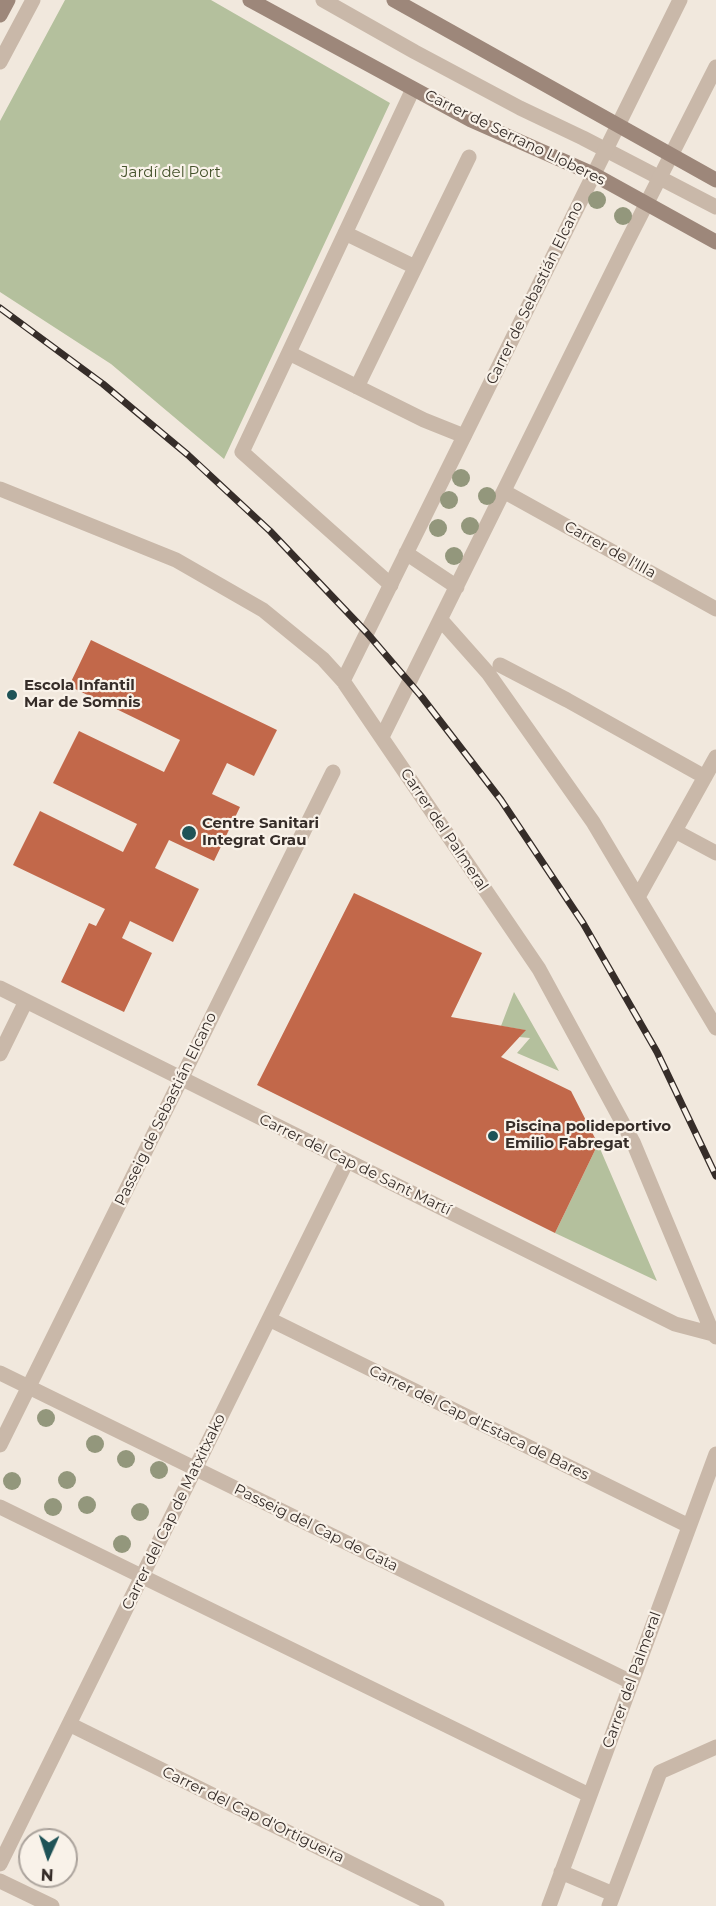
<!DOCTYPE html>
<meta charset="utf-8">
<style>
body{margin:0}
#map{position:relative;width:716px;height:1906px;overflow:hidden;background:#f1e8dd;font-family:Montserrat,sans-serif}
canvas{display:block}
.north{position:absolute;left:18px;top:1828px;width:60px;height:60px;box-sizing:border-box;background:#f9f2e9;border:2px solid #aba39c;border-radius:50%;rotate:183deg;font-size:16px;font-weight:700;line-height:24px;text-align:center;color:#362d29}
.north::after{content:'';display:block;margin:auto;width:21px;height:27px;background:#1f5357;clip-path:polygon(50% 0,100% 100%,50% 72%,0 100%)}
</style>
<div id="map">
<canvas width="716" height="1906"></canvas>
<div class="north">N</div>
</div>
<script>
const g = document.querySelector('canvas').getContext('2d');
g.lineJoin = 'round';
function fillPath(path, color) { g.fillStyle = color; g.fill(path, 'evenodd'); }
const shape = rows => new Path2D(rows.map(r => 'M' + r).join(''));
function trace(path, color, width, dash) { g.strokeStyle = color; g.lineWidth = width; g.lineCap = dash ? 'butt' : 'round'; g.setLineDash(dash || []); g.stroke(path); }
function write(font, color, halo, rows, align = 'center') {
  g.font = font + ' Montserrat,sans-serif'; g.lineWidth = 4.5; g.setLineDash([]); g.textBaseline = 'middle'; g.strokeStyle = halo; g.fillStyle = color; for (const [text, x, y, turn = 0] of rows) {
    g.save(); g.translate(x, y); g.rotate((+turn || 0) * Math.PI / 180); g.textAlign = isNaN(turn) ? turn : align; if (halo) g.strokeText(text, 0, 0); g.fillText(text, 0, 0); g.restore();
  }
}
fillPath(shape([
 [65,0,211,0,390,103,224,459,111,364,0,292,0,121],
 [514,992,559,1071,517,1053,530,1038,519,1037,525,1030,501,1026],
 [598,1144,657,1281,555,1233]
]), '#b4c09d');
fillPath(shape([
 [91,640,277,730,254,776,227,763,212,794,240,807,214,861,169,840,155,868,199,889,173,942,130,921,122,938,152,953,124,1012,61,982,89,923,96,926,105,909,13,865,40,811,123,852,137,824,53,783,79,731,164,772,180,740,69,686],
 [354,893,482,953,451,1017,526,1030,501,1057,571,1091,598,1144,555,1233,257,1085]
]), '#c2684a');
trace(shape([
 [323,0,415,52,520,108,583,138,716,207],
 [345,233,415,267],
 [289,353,424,420,464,436],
 [357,387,469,157],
 [391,585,242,452,413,89]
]), '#c9b8a9', 15);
trace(shape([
 [0,62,33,0],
 [0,489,176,560,263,610,323,659,343,681,539,969,633,1142,713,1334,716,1337],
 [505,492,716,609],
 [406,553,457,587],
 [441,620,488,673,593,822,716,1028],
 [500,665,567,700,705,777],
 [343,681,680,0],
 [382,737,627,242,716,67],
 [675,831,716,853],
 [638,897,716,757],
 [0,988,675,1324,713,1334],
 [0,1054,26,1001],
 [269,1319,689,1526],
 [0,1373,631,1682],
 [0,1445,333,772],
 [0,1507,589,1795],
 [69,1724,437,1906],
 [0,1864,347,1161],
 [561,1872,613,1894],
 [0,1881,52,1906],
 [549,1906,716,1454],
 [609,1906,660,1772,716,1747]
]), '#c9b8a9', 15);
trace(shape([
 [250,0,471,120,593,174,716,242],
 [394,0,716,180],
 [0,15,8,0]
]), '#9d877a', 15);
const rail = shape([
 [0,308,103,384,188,455,270,531,367,633,421,696,501,800,583,923,657,1052,716,1176]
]);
trace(rail, '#362d29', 7);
trace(rail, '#f9f2e9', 4.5, [14]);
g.fillStyle = '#93977c';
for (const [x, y] of [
 [597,200],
 [623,216],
 [461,478],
 [487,496],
 [449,500],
 [470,526],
 [438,528],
 [454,556],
 [46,1418],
 [95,1444],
 [126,1459],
 [159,1470],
 [67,1480],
 [12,1481],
 [87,1505],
 [53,1507],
 [140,1512],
 [122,1544]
]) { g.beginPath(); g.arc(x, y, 9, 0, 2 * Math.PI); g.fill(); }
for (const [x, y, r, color] of [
 [12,695,6,"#1f5357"],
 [189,833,8,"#1f5357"],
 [493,1136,6,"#1f5357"]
]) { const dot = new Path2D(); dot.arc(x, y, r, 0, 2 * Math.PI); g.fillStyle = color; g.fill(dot); trace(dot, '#f9f2e9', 2); }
write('15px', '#362d29', '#f9f2e9', [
 ["Carrer de Serrano Lloberes",515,138,26],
 ["Carrer de Sebastián Elcano",535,293,-64],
 ["Carrer de l'Illa",610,550,29],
 ["Carrer del Palmeral",444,830,56],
 ["Passeig de Sebastián Elcano",166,1109,-64],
 ["Carrer del Cap de Sant Martí",355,1165,26],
 ["Carrer del Cap d'Estaca de Bares",479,1423,26],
 ["Carrer del Cap de Matxitxako",174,1512,-64],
 ["Passeig del Cap de Gata",316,1528,26],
 ["Carrer del Palmeral",632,1680,-70],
 ["Carrer del Cap d'Ortigueira",253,1815,26]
]);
write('15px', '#46542d', '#f9f2e9', [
 ["Jardí del Port",171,173]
]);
write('bold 15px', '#362d29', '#f9f2e9', [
 ["Escola Infantil",24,686],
 ["Mar de Somnis",24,703],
 ["Centre Sanitari",202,824],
 ["Integrat Grau",202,841],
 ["Piscina polideportivo",505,1127],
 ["Emilio Fabregat",505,1144]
], 'left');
</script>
